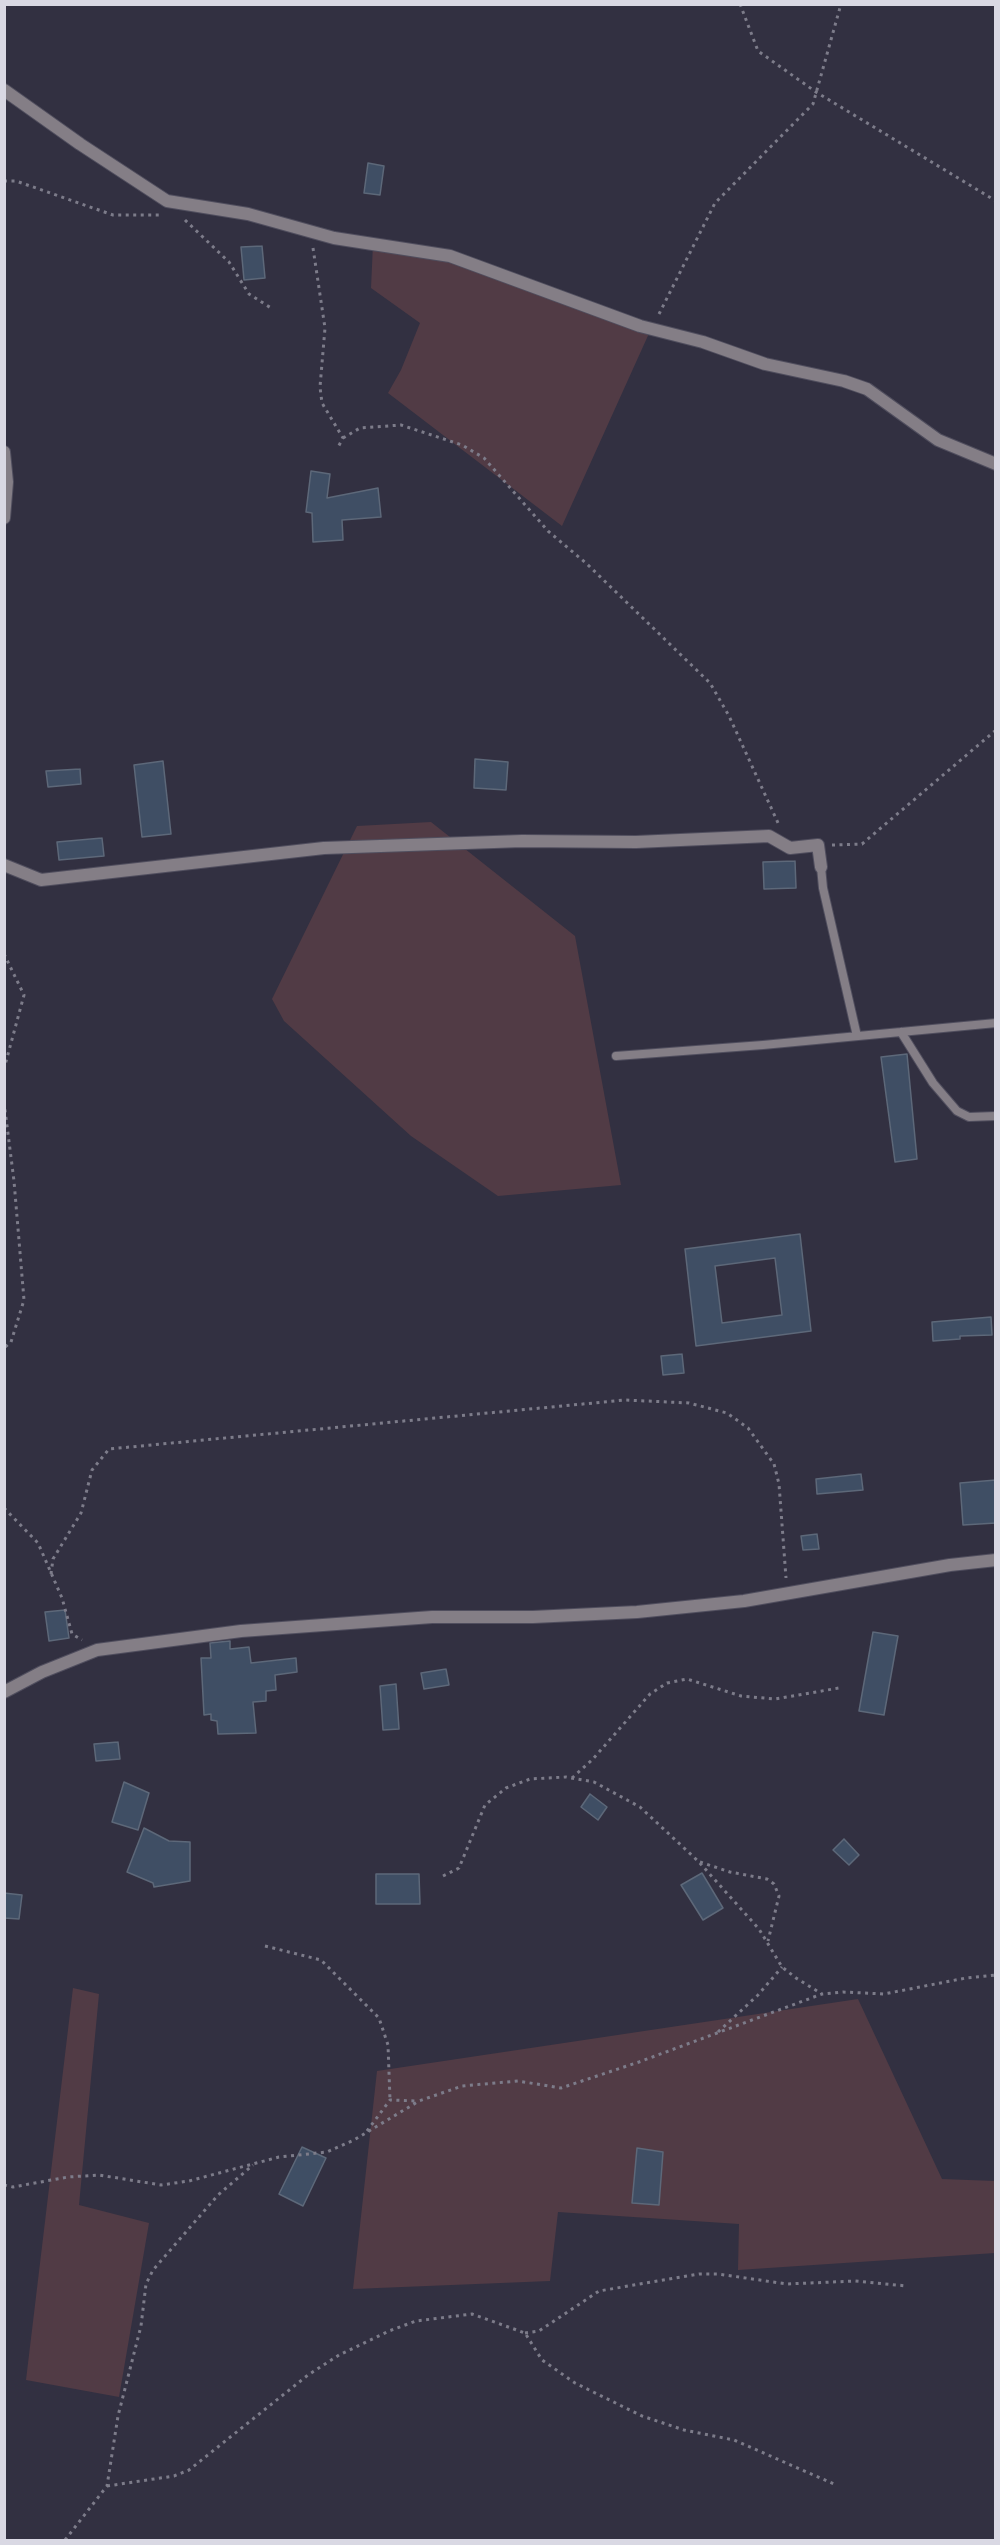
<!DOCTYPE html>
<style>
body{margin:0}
#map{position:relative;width:1000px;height:2545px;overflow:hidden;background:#323041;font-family:"Sofia Sans Condensed",sans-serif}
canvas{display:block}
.frame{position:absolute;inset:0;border:6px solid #d9d8e3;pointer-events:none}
</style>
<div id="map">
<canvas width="1000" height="2545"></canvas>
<div class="frame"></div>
</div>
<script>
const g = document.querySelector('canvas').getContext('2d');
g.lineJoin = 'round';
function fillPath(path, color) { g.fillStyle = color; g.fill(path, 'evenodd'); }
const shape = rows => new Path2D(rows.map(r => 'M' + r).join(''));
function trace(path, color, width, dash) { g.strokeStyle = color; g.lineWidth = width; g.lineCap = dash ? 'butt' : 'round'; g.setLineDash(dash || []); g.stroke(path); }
fillPath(shape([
 [373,244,450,256,651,329,562,526,388,393,401,370,420,323,371,288],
 [431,822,575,936,621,1185,498,1196,411,1136,284,1021,272,999,357,826],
 [73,1988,99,1994,79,2205,149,2223,119,2397,26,2380],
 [858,1999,942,2179,995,2181,995,2253,738,2270,739,2224,558,2212,550,2281,353,2289,377,2071]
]), '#513b45');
const building = shape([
 [368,163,384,166,380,195,364,193,368,163],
 [262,246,265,278,244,280,241,247,262,246],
 [311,471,330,474,327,498,378,488,381,517,342,520,343,540,313,542,312,513,306,512,311,471],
 [475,759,508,762,506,790,474,788,475,759],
 [163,761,171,834,142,837,134,765,163,761],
 [80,769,81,784,48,787,46,771,80,769],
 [102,838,104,856,59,860,57,842,102,838],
 [795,861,796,888,764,889,763,862,795,861],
 [907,1054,917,1159,895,1162,881,1057,907,1054],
 [800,1234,811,1331,696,1346,685,1249,800,1234],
 [775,1258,782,1315,722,1323,715,1266,775,1258],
 [991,1317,992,1335,960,1336,960,1339,933,1341,932,1322,991,1317],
 [682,1354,684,1373,663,1375,661,1356,682,1354],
 [861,1474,863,1490,817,1494,816,1479,861,1474],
 [996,1480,996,1523,963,1525,960,1483,996,1480],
 [817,1534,819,1549,803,1550,801,1536,817,1534],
 [65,1610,69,1638,49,1641,45,1612,65,1610],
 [873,1632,898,1636,884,1715,859,1711,873,1632],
 [230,1641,230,1649,249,1647,251,1663,296,1658,297,1672,275,1675,276,1690,266,1691,266,1701,253,1702,256,1733,218,1734,217,1721,211,1720,211,1714,204,1715,201,1658,211,1658,210,1643,230,1641],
 [446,1669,449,1685,424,1689,421,1673,446,1669],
 [396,1684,399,1729,383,1730,380,1686,396,1684],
 [118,1742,120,1759,96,1761,94,1744,118,1742],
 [124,1782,149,1793,138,1830,112,1822,124,1782],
 [590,1794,607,1807,598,1820,581,1807,590,1794],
 [144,1828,169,1841,190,1842,190,1881,154,1887,153,1883,127,1872,144,1828],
 [844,1839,859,1855,849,1865,833,1850,844,1839],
 [702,1873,723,1908,703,1920,681,1885,702,1873],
 [376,1874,419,1874,420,1904,376,1904,376,1874],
 [4,1893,22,1895,19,1919,4,1918,4,1893],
 [302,2147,326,2158,303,2206,279,2194,302,2147],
 [637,2148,663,2152,659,2205,632,2203,637,2148]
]);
fillPath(building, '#3f4e64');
trace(building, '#5d6879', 1.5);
const lane = shape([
 [821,867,823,888,857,1036],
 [901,1032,933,1083,957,1111,969,1117,996,1116],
 [616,1056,763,1045,996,1023]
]);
const street = shape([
 [4,90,80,144,167,201,248,214,334,238,450,256,640,326,703,342,765,364,844,381,867,389,938,440,996,464],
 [4,452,7,482,4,518],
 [4,865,41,880,324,848,522,841,636,842,769,836,790,848,818,845,821,867],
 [4,1692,42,1672,97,1650,241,1631,432,1617,533,1617,637,1612,744,1601,950,1565,996,1560]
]);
trace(lane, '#504e5e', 10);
trace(street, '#504e5e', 14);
trace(shape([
 [740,4,758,51,816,92,996,201],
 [4,181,16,181,113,215,159,215],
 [185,220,229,262,249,294,271,308],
 [313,248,325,328,320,387,322,403,343,438,337,449],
 [659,314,715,203,813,104,841,4],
 [343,438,360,428,401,425,462,445,484,458,548,531,587,564,710,683,729,716,779,825],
 [832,845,862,844,996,730],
 [4,954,24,995,4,1069],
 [4,1102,14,1181,24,1300,11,1342,4,1348],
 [4,1508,38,1543,62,1598,72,1634,82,1640],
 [51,1574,53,1559,81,1513,92,1470,109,1449,625,1400,689,1403,727,1413,748,1428,774,1464,779,1484,786,1578],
 [572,1778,592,1760,650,1694,667,1683,687,1679,741,1696,775,1699,839,1688],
 [700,1862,730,1872,767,1879,774,1884,779,1896,768,1941],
 [443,1876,459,1868,485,1805,506,1788,530,1779,566,1777,594,1782,640,1807,698,1861,759,1929,782,1967,796,1978,822,1994],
 [265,1946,321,1960,379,2018,388,2045,390,2100],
 [718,2032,758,1995,782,1967],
 [367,2131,390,2100,417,2101],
 [4,2185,13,2187,68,2177,99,2175,161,2185,189,2181,279,2157,327,2152,354,2140,419,2101,462,2086,518,2081,561,2088,639,2062,822,1994,843,1992,884,1994,966,1978,996,1975],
 [525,2333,539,2331,599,2291,699,2274,718,2274,787,2284,855,2281,907,2286],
 [107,2486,174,2476,189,2470,308,2375,339,2355,389,2331,416,2321,472,2314,525,2333,542,2360,575,2383,642,2416,684,2430,734,2440,834,2484],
 [65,2540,107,2486,118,2416,141,2326,146,2284,153,2270,218,2195,253,2165]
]), '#7d7c8a', 3, [3, 4.5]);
trace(lane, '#847e86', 8);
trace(street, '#847e86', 12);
</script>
